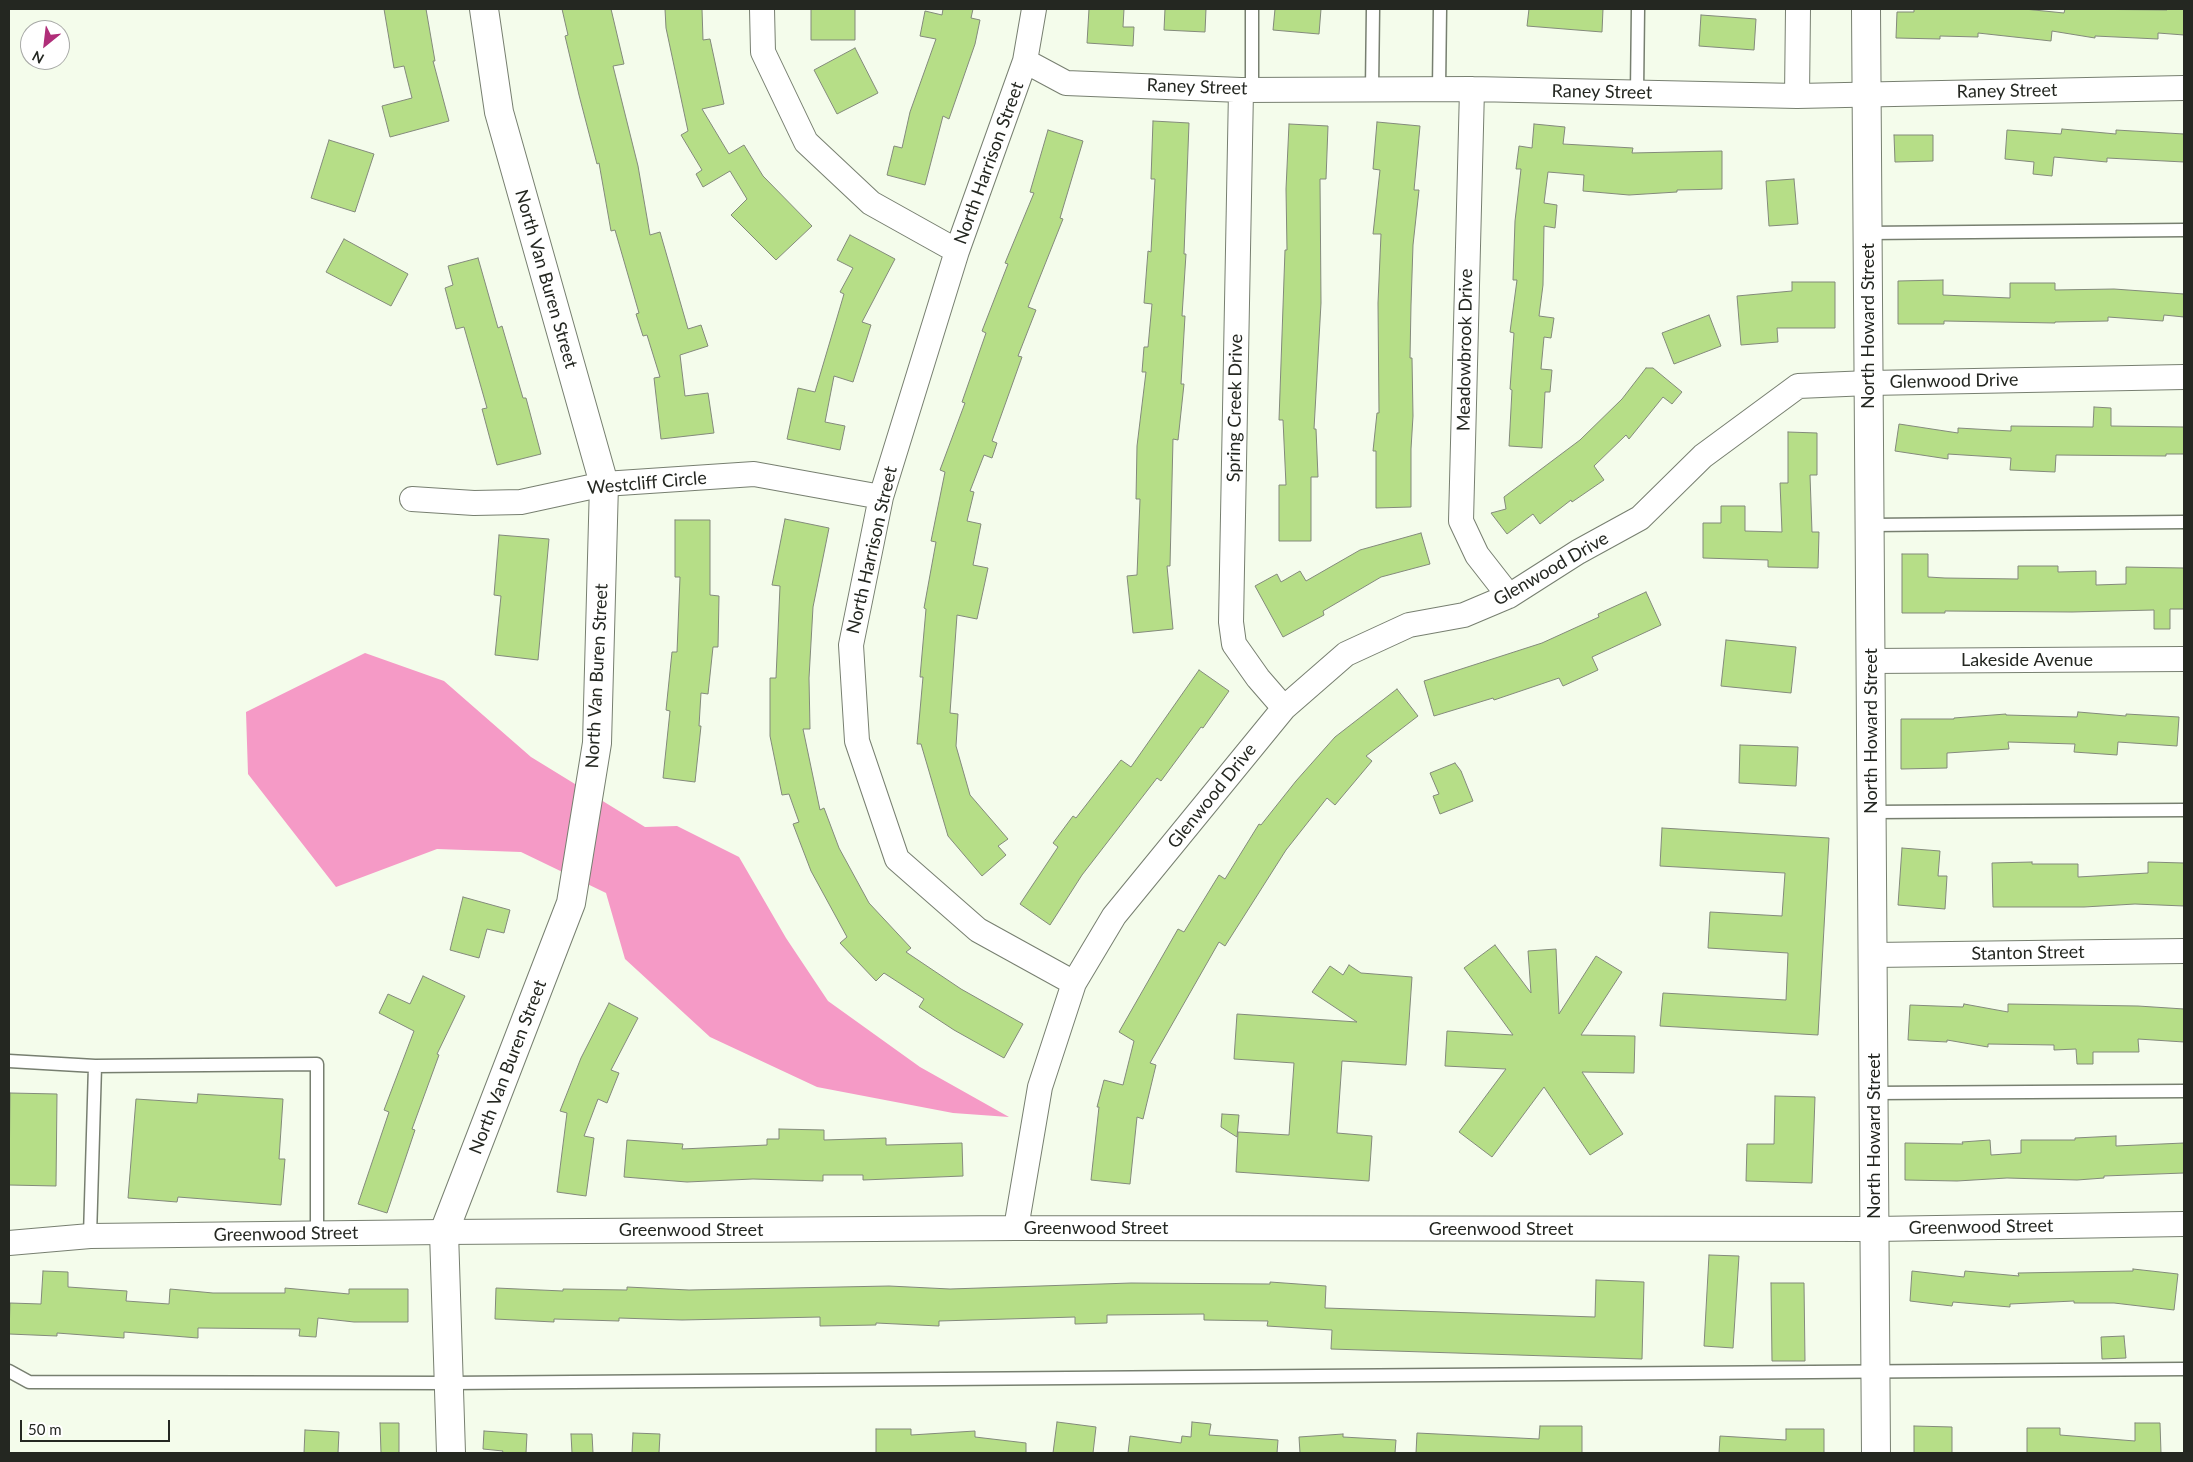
<!DOCTYPE html>
<style>
body{margin:0}
#map{position:relative;width:2193px;height:1462px;overflow:hidden;background:#f4fceb;font-family:Lato,sans-serif}
canvas{display:block}
.frame{position:absolute;inset:0;border:10px solid #242721;pointer-events:none}
.north{position:absolute;left:20px;top:20px;width:50px;height:50px;box-sizing:border-box;background:#fff;border:1px solid #a7a9a6;border-radius:50%;rotate:209deg;font-size:14px;font-weight:700;line-height:20px;text-align:center;color:#242721}
.north::after{content:'';display:block;margin:auto;width:18px;height:22px;background:#b02e79;clip-path:polygon(50% 0,100% 100%,50% 72%,0 100%)}
.scale{position:absolute;left:20px;top:1420px;width:150px;height:22px;box-sizing:border-box;border:2px solid #242721;border-top:0;padding-left:6px;font-size:15px;line-height:18px;white-space:nowrap;color:#242721;-webkit-text-stroke:4px #fff;paint-order:stroke}
</style>
<div id="map">
<canvas width="2193" height="1462"></canvas>
<div class="frame"></div>
<div class="north">N</div>
<div class="scale">50 m</div>
</div>
<script>
const g = document.querySelector('canvas').getContext('2d');
g.lineJoin = 'round';
function fillPath(path, color) { g.fillStyle = color; g.fill(path, 'evenodd'); }
const shape = rows => new Path2D(rows.map(r => 'M' + r).join(''));
function trace(path, color, width, dash) { g.strokeStyle = color; g.lineWidth = width; g.lineCap = dash ? 'butt' : 'round'; g.setLineDash(dash || []); g.stroke(path); }
function write(font, color, halo, rows, align = 'center') {
  g.font = font + ' Lato,sans-serif'; g.lineWidth = 4; g.setLineDash([]); g.textBaseline = 'middle'; g.strokeStyle = halo; g.fillStyle = color; for (const [text, x, y, turn = 0] of rows) {
    g.save(); g.translate(x, y); g.rotate((+turn || 0) * Math.PI / 180); g.textAlign = isNaN(turn) ? turn : align; if (halo) g.strokeText(text, 0, 0); g.fillText(text, 0, 0); g.restore();
  }
}
fillPath(shape([
 [365,653,444,681,531,757,645,827,677,826,739,857,786,938,828,1001,920,1067,1009,1117,953,1113,817,1087,710,1037,625,959,606,893,521,852,437,849,336,887,248,774,246,712]
]), '#f59ac6');
const building = shape([
 [384,9,426,9,435,61,433,61,449,121,390,137,382,106,412,98,404,66,394,68,384,9],
 [562,9,611,9,624,64,613,66,638,166,650,235,660,232,688,329,701,325,708,346,680,355,685,396,708,393,714,433,661,439,654,378,660,377,647,335,643,336,636,314,639,313,615,230,611,231,599,163,597,164,579,95,565,36,568,35,562,9],
 [665,9,702,9,703,40,710,39,724,104,702,109,729,154,744,145,763,176,812,226,776,260,731,215,747,199,730,171,703,187,696,174,702,170,681,135,688,131,666,28,665,9],
 [811,9,855,9,855,40,811,40,811,9],
 [943,9,973,9,971,18,980,20,975,44,949,119,943,116,925,185,887,175,894,146,902,148,910,112,936,39,920,36,925,11,942,15,943,9],
 [1089,9,1124,9,1123,27,1134,27,1133,46,1087,43,1089,9],
 [1165,9,1206,9,1205,32,1164,30,1165,9],
 [1275,9,1321,9,1319,34,1273,30,1275,9],
 [1529,9,1603,9,1602,32,1527,26,1529,9],
 [1914,9,2024,9,2064,13,2065,9,2167,10,2167,9,2184,9,2184,35,2158,33,2158,39,2095,36,2095,38,2052,31,2051,41,1978,33,1978,37,1940,36,1940,39,1896,38,1897,12,1914,12,1914,9],
 [1701,15,1756,19,1754,50,1699,46,1701,15],
 [855,48,878,93,837,114,814,70,855,48],
 [1153,121,1189,123,1184,254,1186,254,1182,316,1185,316,1181,384,1184,384,1178,440,1173,439,1170,566,1167,566,1173,629,1133,633,1127,576,1137,575,1140,499,1136,499,1137,446,1146,372,1142,372,1144,347,1148,347,1152,304,1144,303,1148,251,1151,252,1155,179,1151,179,1153,121],
 [1377,122,1420,126,1414,190,1419,190,1413,245,1411,305,1410,358,1412,358,1413,416,1411,449,1411,507,1376,508,1376,451,1373,451,1377,413,1379,413,1378,303,1381,234,1373,234,1380,170,1373,169,1377,122],
 [1289,124,1328,126,1326,179,1320,179,1321,303,1314,429,1316,429,1318,477,1311,477,1311,541,1279,541,1279,485,1286,485,1283,420,1279,420,1285,250,1287,250,1286,189,1289,124],
 [1534,124,1565,127,1563,144,1633,148,1632,153,1722,151,1722,189,1677,190,1677,192,1629,195,1583,191,1584,175,1548,172,1544,203,1557,205,1555,228,1544,226,1543,285,1539,316,1554,318,1551,338,1544,337,1541,369,1552,370,1550,392,1545,392,1542,448,1509,446,1512,390,1510,389,1514,333,1510,332,1517,280,1513,280,1515,221,1521,169,1516,169,1519,146,1532,148,1534,124],
 [2062,129,2116,134,2116,130,2184,134,2184,162,2107,158,2107,162,2054,157,2052,176,2033,174,2034,162,2005,159,2007,130,2061,134,2062,129],
 [1048,130,1083,141,1060,218,1063,219,1028,307,1036,310,1018,356,1022,357,992,441,997,443,992,458,984,455,970,491,974,492,967,521,981,524,973,565,988,568,977,619,957,615,950,713,958,714,956,746,970,795,1008,839,998,846,1006,855,982,876,948,836,921,744,917,744,923,677,920,677,926,609,924,608,936,542,931,541,945,472,940,470,965,403,962,402,986,333,982,331,1008,264,1005,263,1034,193,1030,192,1048,130],
 [1894,135,1933,135,1933,161,1895,162,1894,135],
 [329,140,374,154,355,212,311,198,329,140],
 [1794,179,1798,224,1769,226,1766,181,1794,179],
 [850,235,895,259,862,322,871,325,853,382,834,376,825,422,845,426,840,450,787,439,798,388,815,392,844,294,840,292,853,268,837,260,850,235],
 [344,239,408,274,391,306,326,272,344,239],
 [478,258,498,328,502,326,523,398,526,398,541,454,497,465,482,409,487,408,464,327,456,329,445,288,453,285,448,266,478,258],
 [1943,280,1943,295,2010,298,2010,283,2055,283,2055,290,2114,289,2184,294,2184,317,2164,315,2163,321,2108,317,2108,321,2055,322,2055,323,1944,321,1944,324,1898,324,1898,281,1943,280],
 [1792,282,1835,282,1835,328,1777,328,1778,342,1741,345,1737,296,1792,291,1792,282],
 [1709,315,1721,346,1674,364,1662,333,1709,315],
 [1646,368,1653,368,1682,392,1672,404,1663,397,1629,439,1626,435,1594,466,1604,480,1572,502,1571,500,1540,524,1533,514,1507,534,1491,513,1506,509,1504,497,1580,440,1622,399,1646,368],
 [2094,407,2111,408,2111,426,2184,427,2184,454,2166,454,2166,456,2056,455,2055,472,2010,470,2011,458,1948,454,1948,459,1895,451,1899,424,1958,433,1958,428,2011,431,2011,426,2093,427,2094,407],
 [1788,432,1817,433,1817,475,1810,475,1812,532,1819,532,1818,568,1768,567,1768,560,1703,558,1703,523,1721,523,1721,506,1745,506,1745,531,1782,532,1780,483,1788,483,1788,432],
 [785,519,829,528,813,607,809,678,810,729,803,729,820,810,824,808,839,848,869,903,911,948,906,952,961,989,1023,1024,1004,1058,954,1030,919,1007,924,999,884,973,876,981,840,943,847,937,811,871,793,824,799,822,789,794,782,795,770,736,770,678,776,678,780,586,772,585,785,519],
 [675,520,710,520,710,595,719,596,718,647,713,647,708,694,701,693,699,726,701,726,695,782,663,778,670,711,666,710,672,652,677,652,680,577,675,577,675,520],
 [1421,533,1430,564,1381,577,1323,611,1324,615,1283,637,1255,586,1277,574,1281,582,1300,571,1306,581,1360,550,1421,533],
 [499,535,549,539,538,660,495,655,501,596,494,595,499,535],
 [1902,554,1928,554,1928,577,1945,578,2018,579,2018,566,2058,566,2058,572,2096,571,2096,585,2126,584,2126,567,2184,568,2184,609,2170,609,2170,629,2154,629,2154,610,2072,612,1945,611,1945,613,1902,613,1902,554],
 [1646,592,1661,625,1592,657,1598,670,1563,686,1559,678,1494,700,1493,698,1434,716,1424,681,1542,643,1599,617,1598,614,1646,592],
 [1726,640,1796,647,1791,693,1721,686,1726,640],
 [1199,670,1229,691,1203,728,1201,727,1161,781,1157,778,1082,875,1050,925,1020,904,1058,847,1053,843,1073,816,1076,818,1121,760,1131,767,1199,670],
 [1397,689,1418,716,1366,756,1372,761,1335,805,1327,798,1286,850,1225,946,1219,942,1150,1063,1156,1065,1143,1119,1137,1117,1130,1184,1091,1180,1099,1107,1097,1107,1104,1080,1123,1085,1134,1041,1119,1032,1178,929,1184,932,1219,875,1225,879,1259,824,1261,825,1296,781,1335,737,1397,689],
 [2078,712,2126,716,2126,714,2179,717,2177,746,2118,742,2117,755,2074,752,2075,744,2008,742,2009,749,1947,753,1947,768,1901,769,1901,719,1954,719,1954,718,2006,714,2006,715,2077,717,2078,712],
 [1740,745,1798,747,1796,786,1739,783,1740,745],
 [1455,763,1461,771,1473,801,1440,814,1433,796,1439,794,1430,773,1455,763],
 [1662,828,1829,838,1818,1035,1660,1026,1663,993,1786,1000,1788,953,1708,948,1710,912,1782,916,1785,873,1660,866,1662,828],
 [1902,848,1940,851,1938,876,1947,876,1945,909,1898,905,1902,848],
 [2032,862,2032,864,2078,864,2078,877,2148,873,2148,862,2184,863,2184,906,2135,904,2084,907,1993,907,1992,863,2032,862],
 [463,897,510,910,504,933,487,929,479,958,450,950,463,897],
 [1495,945,1531,993,1528,951,1556,949,1559,1014,1596,956,1622,972,1581,1035,1635,1036,1634,1073,1582,1072,1623,1134,1590,1155,1544,1087,1492,1157,1459,1132,1506,1069,1445,1066,1447,1031,1513,1035,1464,968,1495,945],
 [1349,965,1361,973,1412,977,1406,1065,1342,1061,1337,1133,1372,1136,1369,1181,1236,1172,1238,1132,1289,1135,1294,1063,1234,1059,1237,1014,1357,1022,1312,992,1330,966,1343,975,1349,965],
 [423,976,465,996,437,1054,439,1055,412,1129,415,1130,387,1213,358,1204,389,1112,384,1110,414,1031,379,1013,388,994,410,1004,423,976],
 [609,1003,638,1018,611,1070,619,1073,607,1103,598,1099,584,1136,594,1138,586,1196,557,1192,567,1113,560,1111,581,1058,609,1003],
 [1964,1004,2008,1012,2008,1004,2138,1006,2184,1009,2184,1042,2138,1039,2139,1052,2093,1052,2093,1064,2077,1064,2076,1049,2054,1050,2054,1045,1988,1044,1988,1047,1947,1040,1947,1042,1908,1040,1910,1005,1963,1007,1964,1004],
 [10,1093,57,1094,56,1186,9,1185,10,1093],
 [198,1094,283,1099,279,1159,285,1159,281,1205,178,1197,177,1202,128,1198,136,1099,197,1103,198,1094],
 [1775,1096,1815,1097,1812,1183,1746,1181,1747,1144,1774,1144,1775,1096],
 [1222,1114,1239,1115,1237,1137,1221,1127,1222,1114],
 [779,1129,824,1130,824,1140,886,1138,886,1145,962,1143,963,1176,863,1180,863,1175,823,1175,823,1181,753,1179,687,1182,624,1177,627,1140,683,1144,682,1149,767,1145,767,1139,779,1139,779,1129],
 [2116,1136,2116,1146,2184,1143,2184,1173,2104,1176,2104,1178,2077,1180,2007,1178,1957,1181,1905,1180,1905,1143,1963,1144,1962,1142,1990,1140,1991,1155,2021,1153,2021,1140,2075,1140,2075,1138,2116,1136],
 [1709,1255,1739,1256,1733,1348,1704,1346,1709,1255],
 [2133,1269,2178,1274,2174,1310,2114,1303,2074,1303,2074,1301,2010,1304,2010,1307,1953,1302,1952,1306,1910,1301,1912,1271,1964,1277,1965,1271,2019,1276,2018,1273,2133,1271,2133,1269],
 [43,1271,68,1272,68,1287,127,1291,126,1301,169,1304,170,1289,213,1293,285,1293,285,1288,349,1294,349,1289,408,1289,408,1322,354,1322,318,1318,316,1337,299,1336,300,1329,198,1328,198,1338,124,1332,124,1338,57,1333,57,1336,9,1334,10,1303,41,1304,43,1271],
 [1596,1280,1644,1282,1642,1359,1331,1349,1332,1330,1267,1326,1268,1321,1204,1320,1204,1314,1107,1315,1107,1323,1075,1324,1075,1317,939,1321,939,1326,876,1323,876,1325,820,1326,820,1317,682,1320,619,1318,619,1321,554,1319,554,1322,495,1319,496,1288,563,1291,563,1289,627,1290,627,1287,689,1290,889,1286,950,1289,1131,1283,1270,1284,1270,1282,1326,1286,1325,1308,1595,1317,1596,1280],
 [1771,1283,1804,1283,1805,1361,1772,1361,1771,1283],
 [2124,1336,2126,1358,2102,1359,2101,1337,2124,1336],
 [1057,1422,1096,1427,1093,1453,1053,1453,1057,1422],
 [1192,1422,1211,1424,1209,1435,1278,1440,1277,1453,1128,1453,1130,1436,1181,1443,1182,1436,1191,1437,1192,1422],
 [380,1423,399,1423,399,1453,381,1453,380,1423],
 [2135,1423,2160,1423,2161,1453,2027,1453,2027,1428,2060,1428,2060,1435,2135,1441,2135,1423],
 [1540,1426,1582,1426,1582,1453,1416,1453,1417,1433,1539,1439,1540,1426],
 [1914,1426,1952,1427,1952,1453,1914,1453,1914,1426],
 [876,1429,911,1429,911,1435,975,1431,975,1437,1026,1443,1026,1453,876,1453,876,1429],
 [1786,1429,1824,1429,1824,1453,1719,1453,1720,1436,1786,1440,1786,1429],
 [305,1430,339,1432,338,1453,304,1453,305,1430],
 [484,1431,527,1434,526,1453,502,1453,503,1451,483,1449,484,1431],
 [633,1433,660,1434,659,1453,632,1453,633,1433],
 [571,1434,592,1434,593,1453,572,1453,571,1434],
 [1343,1434,1343,1437,1396,1440,1395,1453,1300,1453,1299,1437,1343,1434]
]);
fillPath(building, '#b6de87');
trace(building, '#838a7b', 1);
const service = shape([
 [1252,9,1252,89],
 [1372,89,1373,9],
 [1439,89,1440,9],
 [1637,92,1638,9],
 [1867,233,2184,230],
 [1870,525,2184,522],
 [1872,812,2184,810],
 [9,1061,95,1066],
 [1874,1093,2184,1091],
 [90,1236,95,1066,317,1064,317,1234],
 [9,1371,29,1382,449,1383,2184,1369]
]);
const minor = shape([
 [762,9,763,52,806,142,871,203,957,251],
 [1034,9,1025,61,957,251,881,497,851,645,857,741,897,859,978,930,1074,983],
 [1025,61,1066,83,1241,90,1472,89,1797,96,2184,88],
 [1472,89,1461,521,1477,555,1509,596],
 [1241,90,1231,622,1234,644,1258,678,1284,708],
 [1797,96,1798,9],
 [412,499,474,503,521,502,604,484,754,474,881,497],
 [1870,661,2184,659],
 [1873,955,2184,951],
 [1016,1228,1040,1087,1074,983,1114,916,1284,708,1346,654,1409,625,1464,615,1509,596,1578,552,1640,518,1703,456,1798,386,1869,383,2184,377],
 [9,1243,90,1236,444,1232,1016,1228,1875,1229,2184,1224]
]);
const tertiary = shape([
 [1866,9,1876,1453],
 [451,1453,444,1232,571,903,597,743,604,484,499,112,484,9]
]);
trace(service, '#777f70', 15);
trace(minor, '#777f70', 26);
trace(tertiary, '#777f70', 30);
trace(service, '#fff', 12);
trace(minor, '#fff', 24);
trace(tertiary, '#fff', 28);
write('18px', '#242721', '#fff', [
 ["Raney Street",1197,87,2],
 ["Raney Street",2007,91,-1],
 ["Raney Street",1602,92,1],
 ["North Harrison Street",989,163,-70],
 ["North Van Buren Street",546,279,74],
 ["North Howard Street",1868,326,-90],
 ["Meadowbrook Drive",1465,350,-89],
 ["Glenwood Drive",1954,381,-1],
 ["Spring Creek Drive",1235,408,-89],
 ["Westcliff Circle",647,483,-5],
 ["North Harrison Street",872,550,-77],
 ["Glenwood Drive",1551,569,-30],
 ["Lakeside Avenue",2027,660],
 ["North Van Buren Street",597,676,-87],
 ["North Howard Street",1871,731,-90],
 ["Glenwood Drive",1212,796,-51],
 ["Stanton Street",2028,953,-1],
 ["North Van Buren Street",508,1067,-69],
 ["North Howard Street",1874,1136,-90],
 ["Greenwood Street",1981,1227,-1],
 ["Greenwood Street",1096,1228],
 ["Greenwood Street",1501,1229],
 ["Greenwood Street",691,1230],
 ["Greenwood Street",286,1234,-1]
]);
</script>
